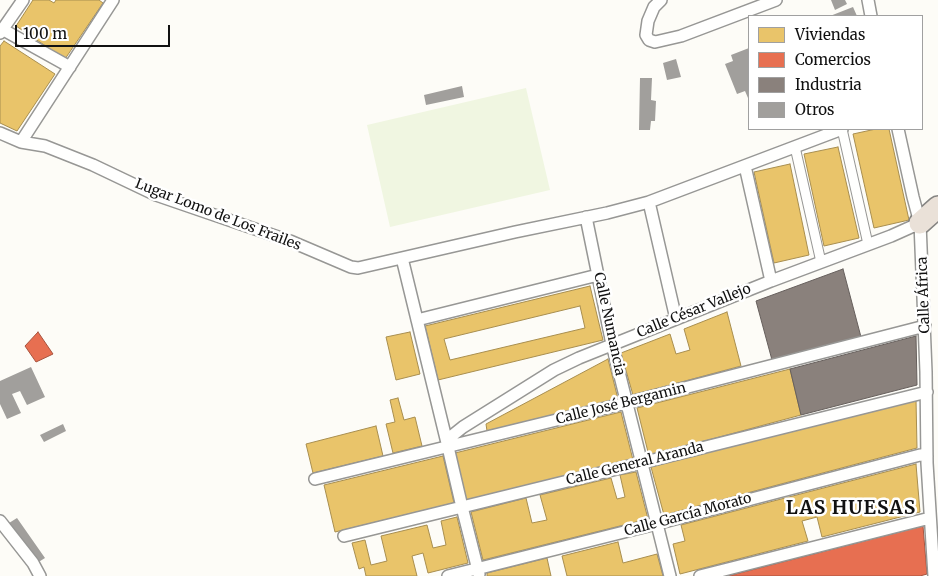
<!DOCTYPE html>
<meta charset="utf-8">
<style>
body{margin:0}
#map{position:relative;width:938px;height:576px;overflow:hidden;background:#fdfcf7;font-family:Merriweather,serif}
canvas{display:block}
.legend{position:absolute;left:748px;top:15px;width:175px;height:115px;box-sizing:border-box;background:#fff;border:1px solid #a0a0a0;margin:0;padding:6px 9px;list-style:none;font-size:15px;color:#111}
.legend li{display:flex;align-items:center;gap:10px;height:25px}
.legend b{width:25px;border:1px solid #a0a0a0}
.scale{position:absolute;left:15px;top:25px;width:155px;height:22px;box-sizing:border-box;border:2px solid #111;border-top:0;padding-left:6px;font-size:15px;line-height:18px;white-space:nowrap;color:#111;-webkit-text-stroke:4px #fff;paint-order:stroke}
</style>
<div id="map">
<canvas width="938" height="576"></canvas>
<ul class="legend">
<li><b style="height:14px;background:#e9c46a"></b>Viviendas</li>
<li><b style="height:14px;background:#e76f51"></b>Comercios</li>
<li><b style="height:14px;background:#8a817c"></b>Industria</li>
<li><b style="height:14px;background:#a19f9c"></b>Otros</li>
</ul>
<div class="scale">100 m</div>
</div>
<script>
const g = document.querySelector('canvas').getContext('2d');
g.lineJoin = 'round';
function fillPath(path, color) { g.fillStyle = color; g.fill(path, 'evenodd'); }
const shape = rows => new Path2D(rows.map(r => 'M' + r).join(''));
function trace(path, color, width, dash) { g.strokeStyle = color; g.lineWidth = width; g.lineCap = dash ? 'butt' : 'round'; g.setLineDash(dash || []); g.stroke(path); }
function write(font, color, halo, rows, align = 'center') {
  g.font = font + ' Merriweather,serif'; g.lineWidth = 5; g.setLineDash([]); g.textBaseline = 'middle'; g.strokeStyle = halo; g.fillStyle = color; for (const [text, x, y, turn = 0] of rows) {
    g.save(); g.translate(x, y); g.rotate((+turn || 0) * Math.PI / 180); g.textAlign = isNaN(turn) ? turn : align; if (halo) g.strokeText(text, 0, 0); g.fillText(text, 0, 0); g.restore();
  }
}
fillPath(shape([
 [526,88,550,190,390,227,367,125]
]), '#f0f6e1');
const homes = shape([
 [33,0,49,0,54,3,56,0,99,0,103,3,65,59,16,26,33,0],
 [4,41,55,74,17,131,0,123,0,46,4,41],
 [876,129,889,129,909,220,874,228,853,134,876,129],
 [838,147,859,238,824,246,804,154,838,147],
 [790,164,809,255,774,263,754,172,790,164],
 [590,286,603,340,438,380,425,326,590,286],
 [580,306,585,328,450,360,444,339,580,306],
 [727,312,741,366,633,395,621,353,670,334,676,354,690,350,684,329,727,312],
 [410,332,420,374,396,380,386,337,410,332],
 [608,359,618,399,487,431,486,424,608,359],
 [790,369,801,415,649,456,637,408,790,369],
 [398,398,404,420,415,417,422,446,393,453,386,424,395,422,390,400,398,398],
 [916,399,917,448,664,515,651,467,916,399],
 [621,412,633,460,466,500,455,453,621,412],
 [376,426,383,456,313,473,306,444,376,426],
 [443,456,454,503,335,532,324,485,443,456],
 [916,464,920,512,822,537,817,517,802,521,808,541,680,574,673,544,685,541,681,525,916,464],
 [636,472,648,519,483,560,471,512,526,498,532,523,547,520,540,495,611,478,617,499,625,497,620,475,636,472],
 [457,517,468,563,428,573,423,553,412,556,417,576,366,576,364,567,359,569,352,543,365,540,371,565,387,561,381,536,427,525,433,548,446,545,441,521,457,517],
 [618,542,623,563,657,554,663,576,567,576,562,556,618,542],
 [547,558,551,576,487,576,487,573,547,558]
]);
fillPath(homes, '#e9c46a');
trace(homes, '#a88e4f', 1);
const shops = shape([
 [38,332,53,354,36,362,25,346,38,332],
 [923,526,927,574,920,576,728,576,923,526]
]);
fillPath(shops, '#e76f51');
trace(shops, '#a7533e', 1);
const industry = shape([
 [843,269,861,337,772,360,756,301,843,269],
 [916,336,917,385,801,415,790,369,916,336]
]);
fillPath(industry, '#8a817c');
trace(industry, '#665f5c', 1);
fillPath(shape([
 [831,0,845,0,847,4,835,10],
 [853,7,857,16,830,16],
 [749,48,749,97,748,98,745,91,737,94,725,64,733,61,731,55],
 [676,59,681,77,667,80,663,63],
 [640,78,652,78,651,100,656,101,655,121,651,121,650,130,639,130],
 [462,86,464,97,426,105,424,95],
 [31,367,45,397,27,405,20,391,12,394,21,413,7,419,0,404,0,381],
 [63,424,66,431,44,442,40,435],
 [17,518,45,558,37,563,9,523]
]), '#a19f9c');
const pedestrian = shape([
 [842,129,868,244],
 [795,147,821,262]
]);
const minor = shape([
 [661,0,654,7,648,21,646,35,649,40,655,42,681,36,776,0],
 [868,0,871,16],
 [2,29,70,67],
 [0,33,23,0],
 [898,129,913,197,920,223,926,372,927,463,934,576],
 [0,133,21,142,45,146,93,165,156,195,290,241,351,267,358,268,515,232,607,213,649,202,842,129],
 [21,142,113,0],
 [745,166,771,281],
 [649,202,676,319],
 [586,217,612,344,670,576],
 [402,258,448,447,462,507,479,574],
 [417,320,598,275],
 [448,447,453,435,463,427,554,370,579,358,771,281,891,236,920,223],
 [315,479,626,403,925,326],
 [0,521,33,563,40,576],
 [344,536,641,463,927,392],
 [448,576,656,524,920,455,927,456],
 [700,576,930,518]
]);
const motorway = shape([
 [920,223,938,207]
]);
trace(pedestrian, '#979795', 11);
trace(minor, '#979795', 14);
trace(motorway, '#858482', 24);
trace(pedestrian, '#fffffe', 9);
trace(minor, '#fffffe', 11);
trace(motorway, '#eae1d8', 21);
write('14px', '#111', '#fff', [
 ["Lugar Lomo de Los Frailes",218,215,21],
 ["Calle África",924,295,-92],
 ["Calle César Vallejo",694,311,-22],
 ["Calle Numancia",609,324,78],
 ["Calle José Bergamin",621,404,-14],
 ["Calle General Aranda",635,464,-14],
 ["Calle García Morato",688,515,-15]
]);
g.letterSpacing = '1px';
write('bold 19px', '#111', '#fff', [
 ["LAS HUESAS",851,509]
]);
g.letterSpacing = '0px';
</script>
